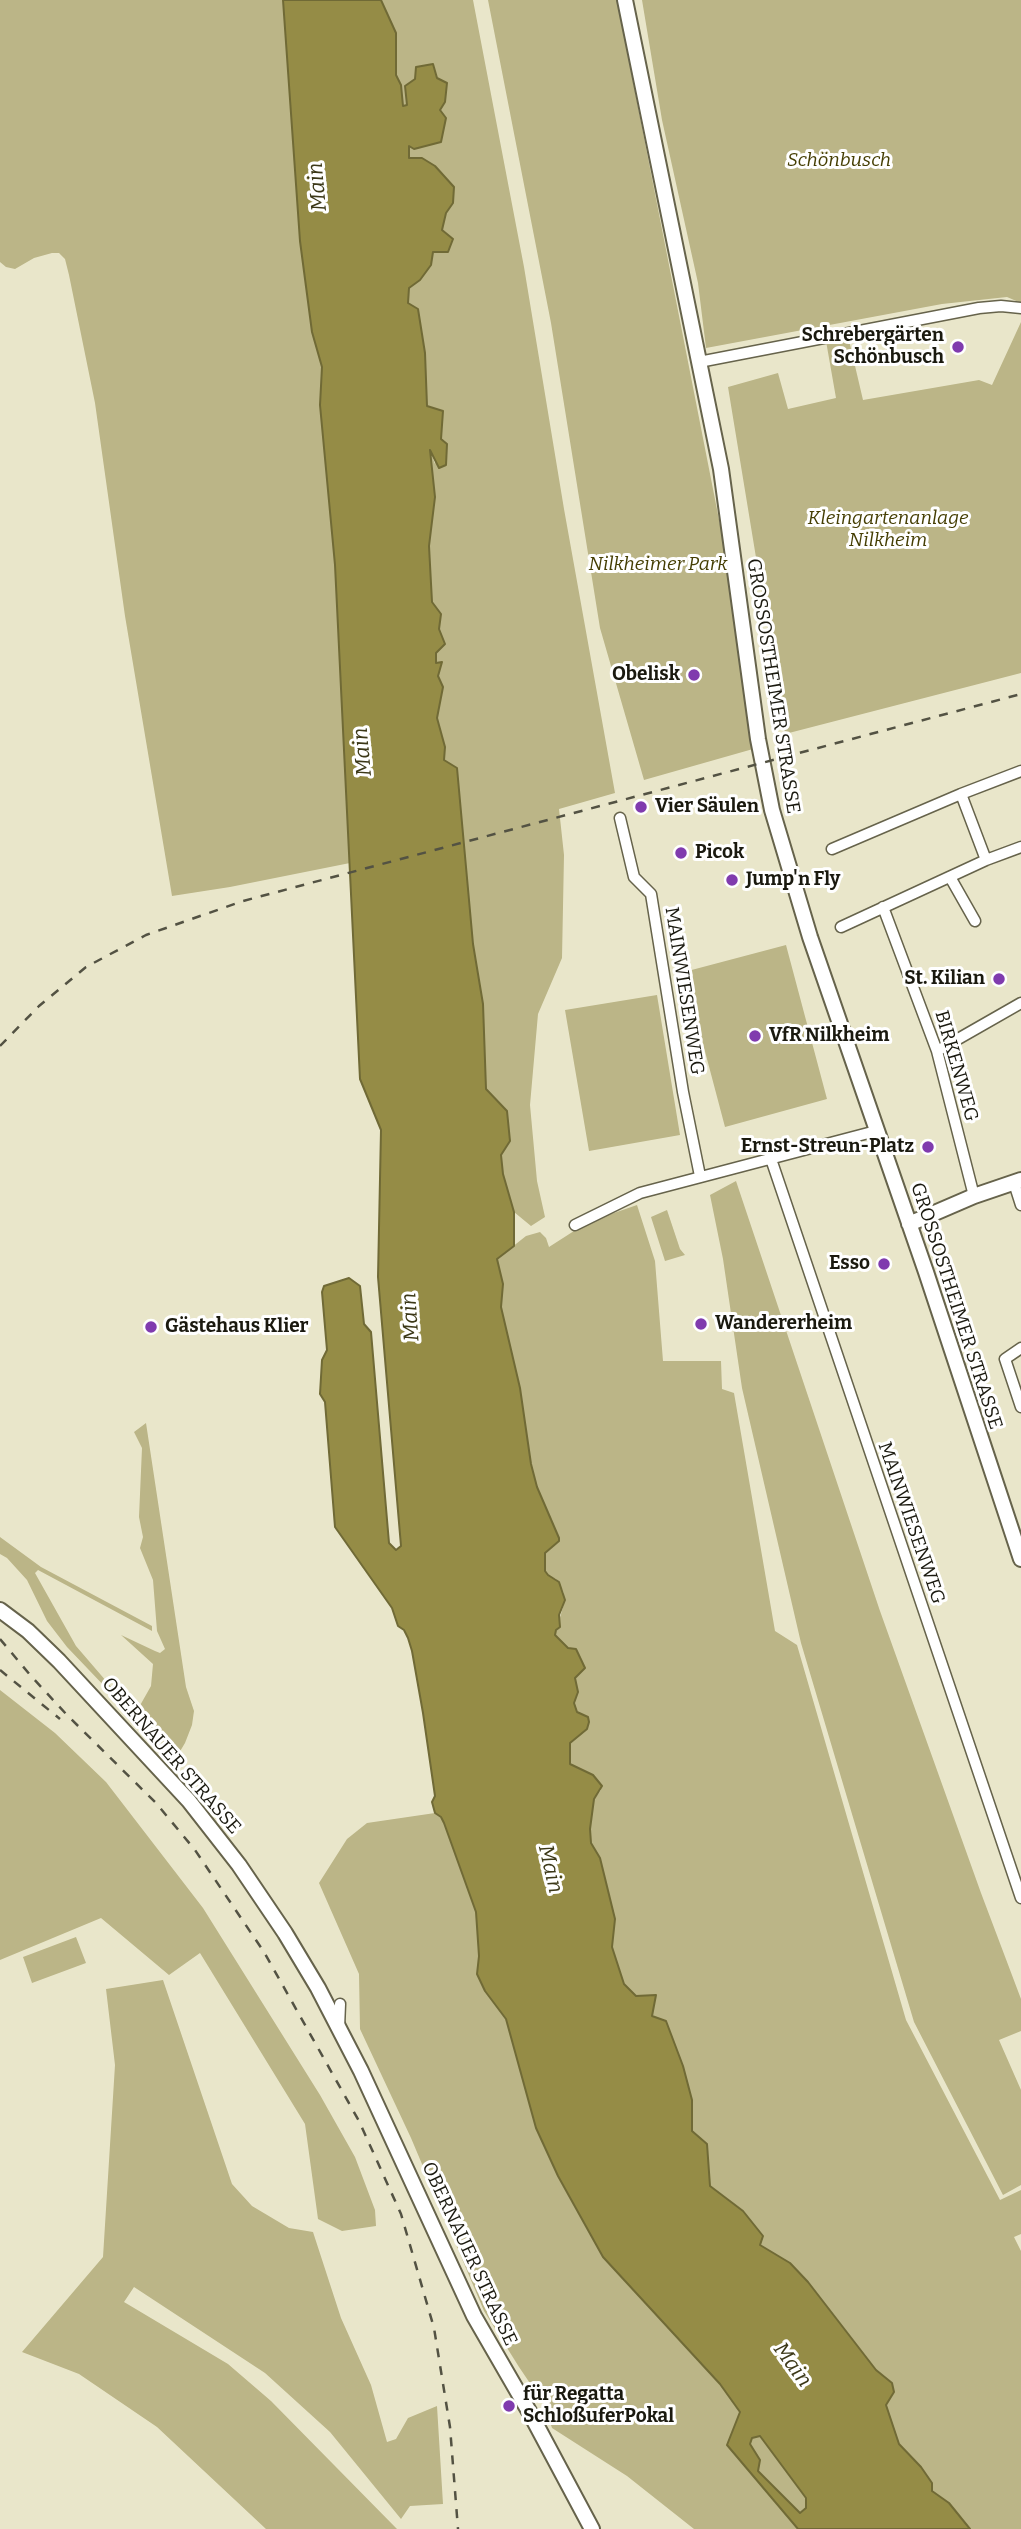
<!DOCTYPE html>
<meta charset="utf-8">
<style>
body{margin:0}
canvas{display:block;background:#e9e6ca}
</style>
<canvas width="1021" height="2529"></canvas>
<script>
const g = document.querySelector('canvas').getContext('2d');
g.lineJoin = 'round';
function fillPath(path, color) { g.fillStyle = color; g.fill(path, 'evenodd'); }
const shape = rows => new Path2D(rows.map(r => 'M' + r).join(''));
function trace(path, color, width, dash) { g.strokeStyle = color; g.lineWidth = width; g.lineCap = dash ? 'butt' : 'round'; g.setLineDash(dash || []); g.stroke(path); }
function write(font, color, halo, rows, align = 'center') {
  g.font = font + ' Bitter,serif'; g.lineWidth = 6; g.setLineDash([]); g.textBaseline = 'middle'; g.strokeStyle = halo; g.fillStyle = color; for (const [text, x, y, turn = 0] of rows) {
    g.save(); g.translate(x, y); g.rotate((+turn || 0) * Math.PI / 180); g.textAlign = isNaN(turn) ? turn : align; if (halo) g.strokeText(text, 0, 0); g.fillText(text, 0, 0); g.restore();
  }
}
fillPath(shape([
 [0,0,283,0,300,241,312,332,322,367,320,405,335,565,350,863,230,887,172,896,125,616,95,403,69,275,65,259,59,253,52,253,34,258,15,269,6,267,0,262],
 [381,0,473,0,524,267,564,509,615,793,559,809,564,855,562,958,538,1014,530,1105,537,1181,545,1217,531,1226,514,1212,503,1174,501,1155,510,1141,507,1111,486,1089,483,1004,473,944,457,768,444,760,445,747,437,718,443,687,438,676,442,663,436,663,436,653,445,643,439,629,441,614,432,602,429,546,435,497,430,450,435,464,441,440,443,411,427,407,425,353,418,309,408,304,409,288,420,280,433,252,438,251,453,240,442,230,446,213,453,203,409,158,415,79,407,106,403,106,401,85,396,76,396,33],
 [488,0,617,0,723,540,753,749,644,780,600,628,551,323],
 [642,0,1021,0,1021,303,1007,297,942,304,706,348,698,283,662,120],
 [1021,322,1021,673,785,734,728,387,778,373,788,409,836,398,826,341,848,336,863,400,979,380,992,385],
 [786,945,827,1099,725,1127,684,972],
 [657,995,680,1135,589,1151,565,1010],
 [736,1181,880,1611,981,1893,1021,1999,1021,2031,999,2040,1021,2090,1021,2185,1003,2195,914,2022,801,1643,742,1388,723,1259,710,1195],
 [637,1205,655,1261,663,1361,721,1361,722,1389,734,1393,775,1631,797,1645,906,2020,1000,2200,1021,2190,1021,2234,1014,2237,1021,2251,1021,2529,970,2529,949,2503,932,2491,932,2483,921,2467,899,2444,886,2405,894,2392,892,2383,876,2370,808,2282,790,2263,760,2245,743,2211,710,2186,707,2145,692,2131,692,2100,652,2016,623,1984,612,1947,615,1919,600,1858,591,1843,590,1829,594,1799,601,1790,585,1771,570,1764,570,1743,587,1729,589,1722,588,1717,577,1712,574,1703,578,1692,575,1678,585,1668,576,1649,568,1648,555,1635,565,1600,563,1591,556,1579,547,1575,545,1570,545,1552,555,1544,559,1538,537,1487,531,1464,520,1388,501,1307,503,1284,497,1259,526,1236,540,1232,546,1238,549,1247,588,1222],
 [667,1210,680,1249,685,1255,665,1261,651,1217],
 [146,1423,186,1687,194,1711,192,1725,185,1743,179,1753,174,1754,151,1735,67,1647,47,1621,27,1580,7,1558,0,1554,0,1537,41,1567,152,1626,152,1631,38,1570,35,1573,76,1646,119,1696,138,1709,151,1686,153,1664,121,1635,155,1651,160,1653,165,1649,157,1631,153,1580,140,1548,143,1537,139,1517,142,1448,134,1432],
 [0,1690,55,1733,106,1782,203,1908,320,2095,355,2157,375,2210,376,2226,342,2231,318,2219,305,2124,200,1953,169,1975,101,1918,0,1960],
 [435,1813,442,1817,444,1823,476,1912,479,1956,477,1974,485,1991,506,2019,536,2128,558,2176,603,2257,720,2384,740,2412,727,2445,798,2529,694,2529,627,2476,552,2428,544,2404,519,2367,484,2311,411,2138,360,2029,359,1974,319,1883,347,1839,367,1823],
 [76,1937,86,1963,32,1983,23,1957],
 [163,1980,232,2184,252,2206,289,2228,313,2232,341,2318,371,2385,387,2442,396,2439,408,2418,437,2406,443,2504,410,2506,401,2519,330,2432,265,2373,134,2287,124,2302,228,2364,271,2401,397,2529,266,2529,157,2427,79,2374,22,2352,103,2257,115,2065,106,1989],
 [761,2436,806,2498,806,2508,800,2513,758,2471,760,2460,750,2444,752,2438]
]), '#bbb587');
const water = shape([
 [283,0,381,0,396,33,396,75,401,85,403,106,407,105,405,86,415,79,416,67,433,64,437,78,447,83,445,102,440,110,446,118,441,142,414,149,409,146,409,158,422,158,435,166,454,187,453,203,446,213,442,230,453,239,448,252,433,252,431,265,420,280,409,288,408,303,418,309,425,353,427,406,443,411,441,439,447,444,446,465,439,468,430,450,435,497,429,546,432,602,441,614,439,629,445,644,436,653,436,663,442,662,438,676,443,687,437,718,445,747,444,760,457,768,473,944,483,1004,486,1089,507,1111,510,1141,501,1155,503,1174,514,1212,514,1246,497,1259,503,1284,501,1307,520,1388,531,1464,537,1487,559,1538,559,1541,545,1553,545,1571,548,1575,559,1582,565,1600,559,1615,560,1627,556,1630,555,1635,568,1648,576,1649,585,1668,575,1678,578,1692,574,1703,577,1712,588,1717,589,1722,587,1729,570,1743,570,1764,593,1775,602,1786,594,1799,590,1829,591,1843,600,1858,615,1919,612,1947,624,1984,636,1996,656,1995,652,2016,666,2021,683,2066,692,2100,692,2131,707,2144,710,2186,743,2211,763,2236,760,2245,790,2263,808,2282,876,2370,892,2383,894,2392,886,2405,899,2444,921,2467,932,2483,932,2491,949,2503,970,2529,798,2529,727,2445,740,2412,720,2384,603,2257,558,2176,536,2128,506,2019,485,1991,477,1974,479,1956,476,1912,444,1823,441,1817,435,1813,432,1802,435,1796,423,1713,412,1651,408,1638,404,1630,398,1626,392,1608,335,1527,325,1402,320,1394,322,1360,327,1350,322,1292,324,1286,349,1278,360,1286,364,1324,371,1332,389,1543,396,1550,401,1546,378,1277,381,1130,360,1079,335,565,320,405,322,367,312,332,300,241,283,0],
 [760,2436,806,2498,806,2508,800,2513,758,2471,760,2460,750,2444,752,2438,760,2436]
]);
fillPath(water, '#958c46');
trace(water, '#706a36', 2);
const street = shape([
 [699,362,979,308,1001,306,1021,308],
 [620,818,634,877,651,894,683,1092,700,1176],
 [832,849,961,794],
 [986,860,961,794,1021,771],
 [950,877,975,921],
 [883,907,937,1051,974,1196],
 [841,927,986,860,1021,847],
 [937,1051,1021,1003],
 [771,1159,1021,1898],
 [1014,1183,1021,1205],
 [575,1225,640,1193,876,1131],
 [1021,1348,1005,1359,1021,1407],
 [339,2028,340,2004]
]);
const secondary = shape([
 [625,0,721,469,758,739,772,810,810,937,926,1272,1021,1559],
 [909,1224,974,1196,1021,1180],
 [0,1610,28,1631,59,1661,189,1801,239,1865,285,1933,318,1988,361,2071,474,2316,530,2413,592,2529]
]);
trace(street, '#66634b', 13);
trace(secondary, '#66634b', 18);
trace(street, '#fff', 10);
trace(secondary, '#fff', 14);
trace(shape([
 [0,1046,39,1006,86,967,146,935,243,901,1021,694],
 [0,1639,31,1676,67,1715,156,1803,195,1850,264,1952,359,2121,401,2214,434,2328,450,2427,458,2529],
 [0,1670,60,1719]
]), '#535243', 2.5, [9, 9]);
for (const [x, y, r, color] of [
 [958,347,7,"#803bae"],
 [694,675,7,"#803bae"],
 [641,807,7,"#803bae"],
 [681,853,7,"#803bae"],
 [732,880,7,"#803bae"],
 [999,979,7,"#803bae"],
 [755,1036,7,"#803bae"],
 [928,1147,7,"#803bae"],
 [884,1264,7,"#803bae"],
 [701,1324,7,"#803bae"],
 [151,1327,7,"#803bae"],
 [509,2406,7,"#803bae"]
]) { const dot = new Path2D(); dot.arc(x, y, r, 0, 2 * Math.PI); g.fillStyle = color; g.fill(dot); trace(dot, '#fff', 2.5); }
write('italic 19px', '#453e03', '#fff', [
 ["Schönbusch",839,161],
 ["Kleingartenanlage",888,519],
 ["Nilkheim",888,541],
 ["Nilkheimer Park",658,565]
]);
write('bold 19px', '#1a190f', '#fff', [
 ["Schrebergärten",944,336,"right"],
 ["Schönbusch",944,358,"right"],
 ["Obelisk",680,675,"right"],
 ["Vier Säulen",655,807],
 ["Picok",695,853],
 ["Jump'n Fly",746,880],
 ["St. Kilian",985,979,"right"],
 ["VfR Nilkheim",769,1036],
 ["Ernst-Streun-Platz",914,1147,"right"],
 ["Esso",870,1264,"right"],
 ["Wandererheim",715,1324],
 ["Gästehaus Klier",165,1327],
 ["für Regatta",523,2395],
 ["SchloßuferPokal",523,2417]
], 'left');
write('19px', '#1a190f', '#fff', [
 ["GROSSOSTHEIMER STRASSE",773,686,81],
 ["MAINWIESENWEG",684,991,81],
 ["BIRKENWEG",956,1066,74],
 ["GROSSOSTHEIMER STRASSE",956,1306,72],
 ["MAINWIESENWEG",911,1523,71],
 ["OBERNAUER STRASSE",171,1756,49],
 ["OBERNAUER STRASSE",469,2254,65]
]);
write('italic 21px', '#3c3818', '#fff', [
 ["Main",318,187,-95],
 ["Main",363,752,-95],
 ["Main",411,1317,-94],
 ["Main",550,1869,77],
 ["Main",792,2365,54]
]);
</script>
